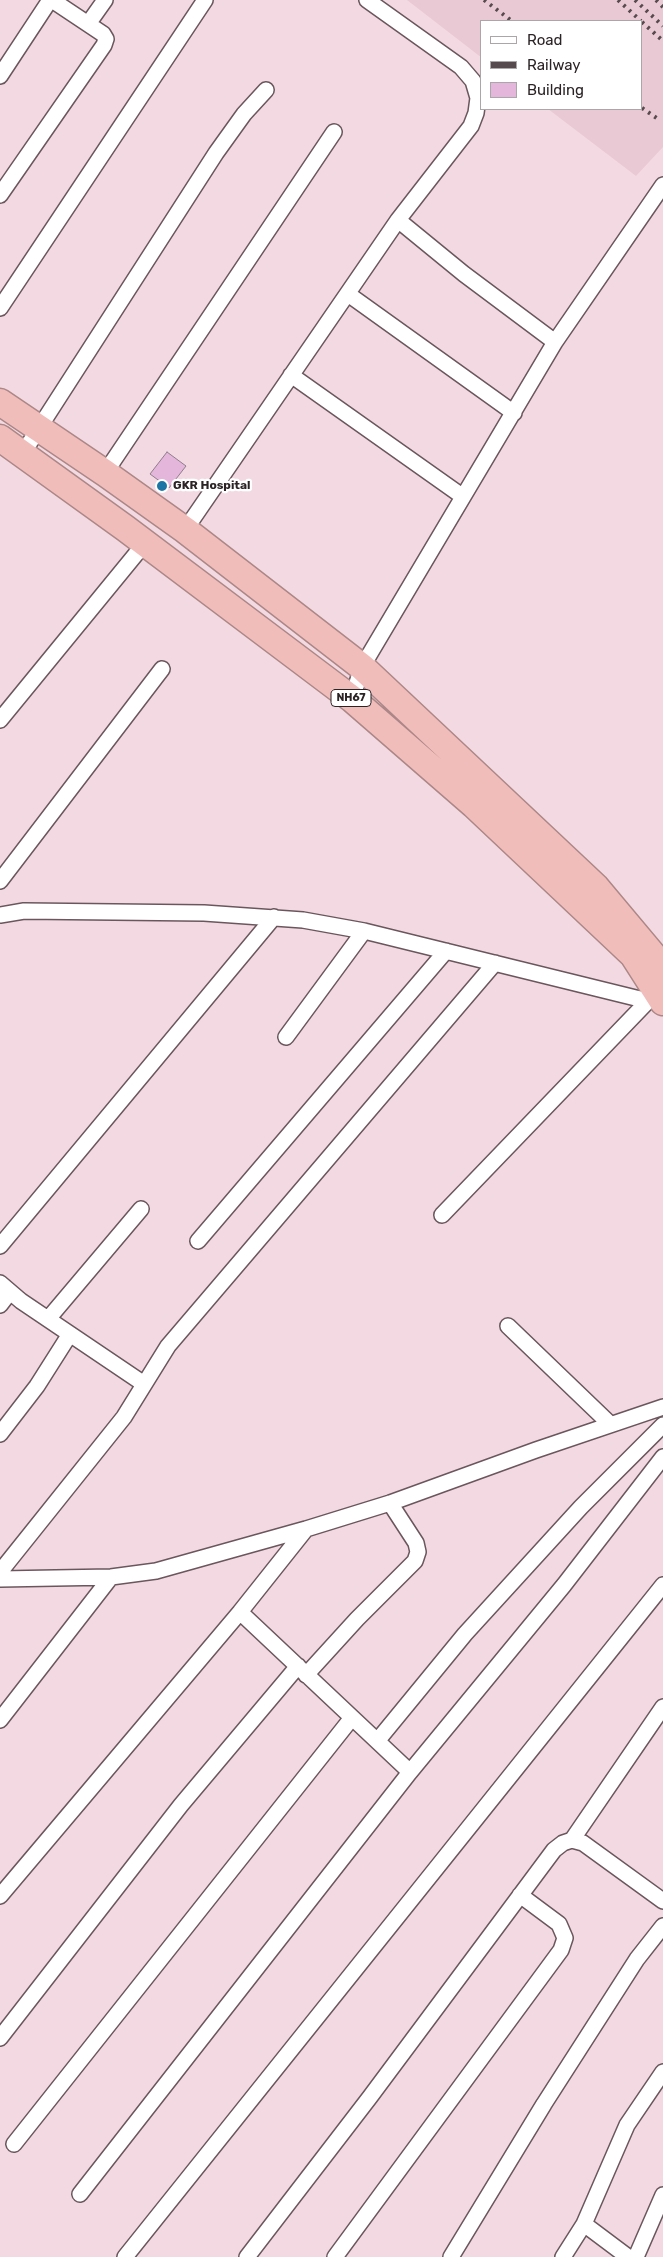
<!DOCTYPE html>
<style>
body{margin:0}
#map{position:relative;width:663px;height:2257px;overflow:hidden;background:#f3dae2;font-family:Rubik,sans-serif}
canvas{display:block}
.legend{position:absolute;left:480px;top:20px;width:162px;height:90px;box-sizing:border-box;background:#fff;border:1px solid #aba7a8;margin:0;padding:6px 9px;list-style:none;font-size:15px;color:#2c2326}
.legend li{display:flex;align-items:center;gap:10px;height:25px}
.legend b{width:25px;border:1px solid #aba7a8}
</style>
<div id="map">
<canvas width="663" height="2257"></canvas>
<ul class="legend">
<li><b style="height:6px;background:#fff"></b>Road</li>
<li><b style="height:6px;background:#574a4e"></b>Railway</li>
<li><b style="height:14px;background:#e4b6db"></b>Building</li>
</ul>
</div>
<script>
const g = document.querySelector('canvas').getContext('2d');
g.lineJoin = 'round';
function fillPath(path, color) { g.fillStyle = color; g.fill(path, 'evenodd'); }
const shape = rows => new Path2D(rows.map(r => 'M' + r).join(''));
function trace(path, color, width, dash) { g.strokeStyle = color; g.lineWidth = width; g.lineCap = dash ? 'butt' : 'round'; g.setLineDash(dash || []); g.stroke(path); }
function write(font, color, halo, rows, align = 'center') {
  g.font = font + ' Rubik,sans-serif'; g.lineWidth = 4.5; g.setLineDash([]); g.textBaseline = 'middle'; g.strokeStyle = halo; g.fillStyle = color; for (const [text, x, y, turn = 0] of rows) {
    g.save(); g.translate(x, y); g.rotate((+turn || 0) * Math.PI / 180); g.textAlign = isNaN(turn) ? turn : align; if (halo) g.strokeText(text, 0, 0); g.fillText(text, 0, 0); g.restore();
  }
}
fillPath(shape([
 [407,0,663,0,663,147,636,176,548,109,642,109,642,21,482,21,482,58]
]), '#e9c9d4');
const building = shape([
 [167,452,186,466,169,488,150,474,167,452]
]);
fillPath(building, '#e4b6db');
trace(building, '#8f7d8b', 1);
const street = shape([
 [88,24,105,0],
 [0,76,50,0],
 [0,195,104,45,106,39,103,34,52,0],
 [398,220,464,274,555,342],
 [348,294,514,413],
 [0,308,205,0],
 [291,375,462,496],
 [23,453,216,153,244,114,266,90],
 [105,473,334,132],
 [185,530,398,220,471,126,476,113,478,98,473,81,461,67,367,0],
 [352,699,362,667,555,342,663,185],
 [0,720,145,543],
 [0,881,162,669],
 [0,915,24,911,204,913,303,920,364,931,648,1001,663,992],
 [286,1037,364,931],
 [442,1215,648,1001],
 [198,1241,446,951],
 [0,1246,274,917],
 [0,1283,21,1301,144,1384],
 [0,1305,10,1292],
 [48,1319,141,1209],
 [508,1326,610,1424],
 [0,1434,37,1386,70,1334],
 [0,1572,124,1417,168,1346,495,963],
 [0,1579,111,1577,156,1571,306,1529,390,1503,536,1450,663,1407],
 [240,1612,410,1772],
 [306,1675,357,1619,415,1561,418,1552,416,1543,390,1503],
 [0,1720,111,1577],
 [378,1740,465,1634,581,1507,663,1425],
 [572,1840,663,1707],
 [0,1896,240,1612,306,1529],
 [0,2038,181,1805,298,1666],
 [14,2144,351,1719],
 [80,2194,410,1772,564,1585,663,1457],
 [584,2224,628,2257],
 [125,2257,663,1585],
 [247,2257,370,2097,554,1850,563,1843,572,1840,583,1843,663,1901],
 [335,2257,561,1950,565,1938,559,1924,520,1895],
 [451,2257,544,2104,637,1959,663,1926],
 [563,2257,584,2224,627,2125,663,2072],
 [636,2257,663,2195]
]);
const highway = shape([
 [0,402,105,473,185,530,362,667,596,887,663,967],
 [0,438,125,528,352,699,474,805,633,955,663,1002]
]);
trace(street, '#6b565d', 18);
trace(highway, '#ac8787', 29);
trace(street, '#fff', 15);
trace(highway, '#f1bdbb', 26);
trace(shape([
 [484,0,512,21],
 [618,0,641,21],
 [635,0,663,26],
 [656,0,663,7],
 [642,22,663,41],
 [642,108,658,119]
]), '#574a4e', 4, [2.5, 5]);
for (const [x, y, r, color] of [
 [162,486,6,"#1c75a4"]
]) { const dot = new Path2D(); dot.arc(x, y, r, 0, 2 * Math.PI); g.fillStyle = color; g.fill(dot); trace(dot, '#fff', 2); }
for (const [x, y, w] of [
 [351,698,40]
]) { const box = new Path2D(); box.roundRect(x - w / 2, y - 8.5, w, 17, 4); g.fillStyle = '#fff'; g.fill(box); trace(box, '#2c2326', 1); }
write('bold 11px', '#2c2326', null, [
 ["NH67",351,698]
]);
write('bold 12px', '#2c2326', '#fff', [
 ["GKR Hospital",173,486]
], 'left');
</script>
